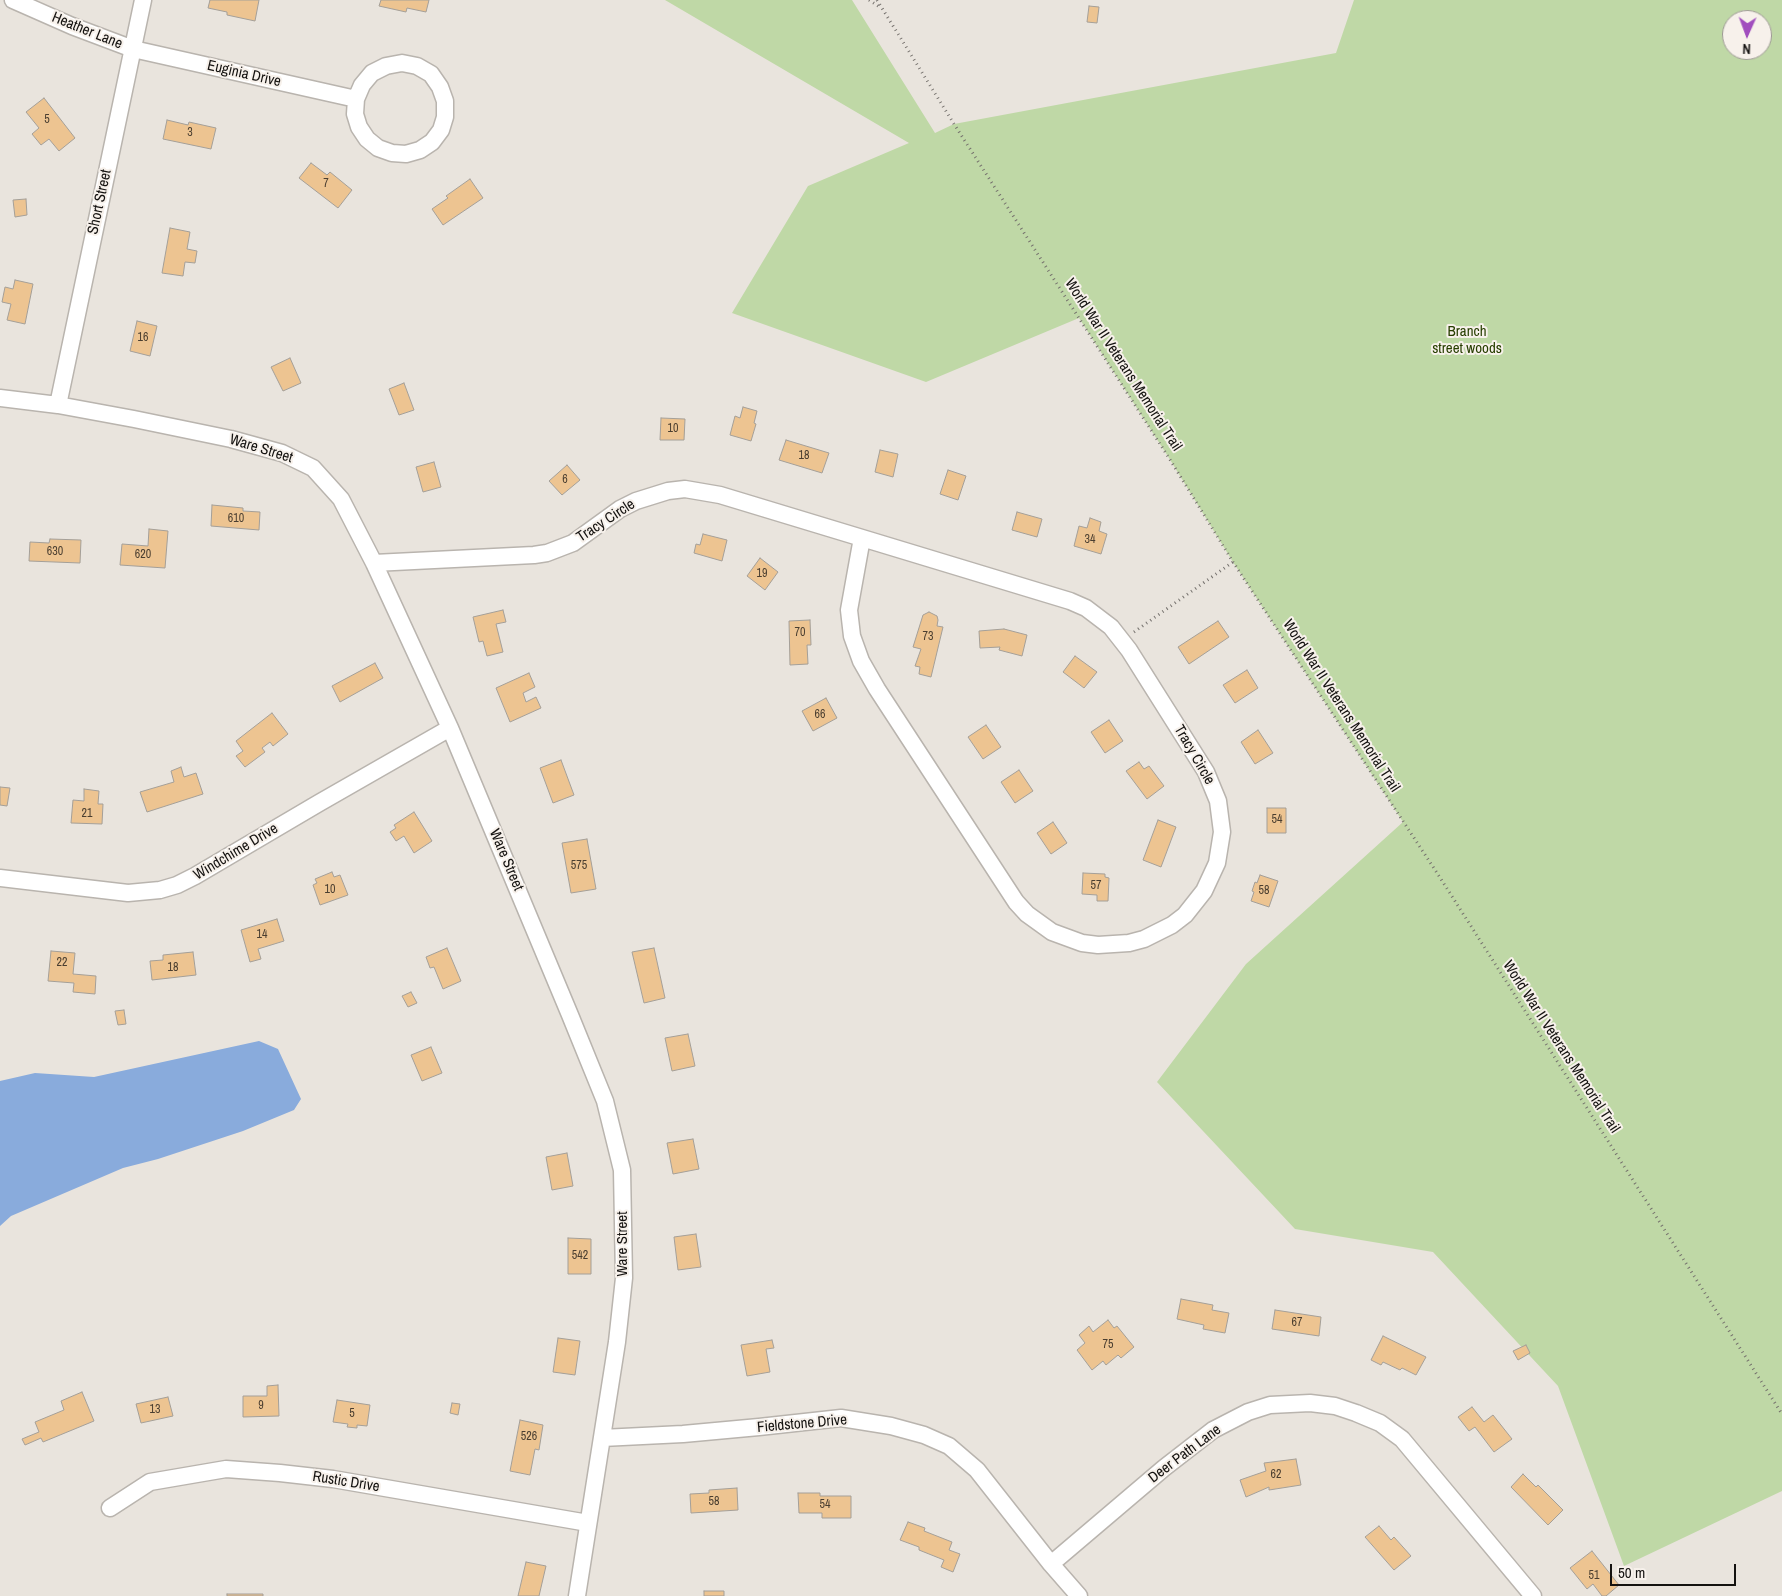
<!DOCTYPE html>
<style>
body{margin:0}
#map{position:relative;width:1782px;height:1596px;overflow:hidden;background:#e9e4dd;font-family:"Archivo Narrow",sans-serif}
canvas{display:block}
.north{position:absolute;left:1722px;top:10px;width:50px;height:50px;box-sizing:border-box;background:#f7f1eb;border:1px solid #9c9893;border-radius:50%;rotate:182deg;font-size:14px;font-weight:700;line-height:20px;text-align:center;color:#141210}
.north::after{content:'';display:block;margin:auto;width:18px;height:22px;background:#a14ebe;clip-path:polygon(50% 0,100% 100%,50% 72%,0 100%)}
.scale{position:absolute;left:1610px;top:1564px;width:126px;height:22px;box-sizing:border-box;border:2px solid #141210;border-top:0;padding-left:6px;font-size:15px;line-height:18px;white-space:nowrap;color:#141210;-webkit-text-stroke:4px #f7f1eb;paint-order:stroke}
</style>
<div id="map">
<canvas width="1782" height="1596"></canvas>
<div class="north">N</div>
<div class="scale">50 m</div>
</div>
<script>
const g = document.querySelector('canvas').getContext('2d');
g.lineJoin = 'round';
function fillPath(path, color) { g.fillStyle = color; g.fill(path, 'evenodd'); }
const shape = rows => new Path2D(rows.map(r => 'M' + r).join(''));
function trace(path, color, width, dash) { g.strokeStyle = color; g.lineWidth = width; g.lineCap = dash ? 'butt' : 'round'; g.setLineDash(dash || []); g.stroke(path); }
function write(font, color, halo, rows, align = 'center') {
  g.font = font + ' "Archivo Narrow",sans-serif'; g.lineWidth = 4; g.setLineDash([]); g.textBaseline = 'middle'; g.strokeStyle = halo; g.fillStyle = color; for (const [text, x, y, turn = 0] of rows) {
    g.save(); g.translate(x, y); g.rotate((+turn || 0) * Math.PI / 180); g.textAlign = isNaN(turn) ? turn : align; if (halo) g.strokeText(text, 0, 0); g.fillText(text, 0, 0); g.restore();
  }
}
fillPath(shape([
 [665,0,852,0,935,133,954,124,1336,53,1354,0,1782,0,1782,1491,1624,1566,1558,1386,1433,1252,1295,1229,1157,1082,1246,964,1403,822,1233,562,1169,458,1079,318,926,382,732,313,808,186,909,143],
 [1732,20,1762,20,1762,50,1732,50]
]), '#bfd8a6');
fillPath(shape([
 [259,1041,278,1049,301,1099,294,1110,243,1131,158,1159,123,1168,11,1216,0,1226,0,1081,35,1073,94,1077]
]), '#89abdc');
const building = shape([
 [210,0,259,0,255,21,227,15,227,12,208,8,210,0],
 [381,0,429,0,426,12,407,8,406,12,379,6,381,0],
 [1089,6,1099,7,1097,23,1087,22,1089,6],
 [44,98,75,138,59,151,49,139,41,145,32,134,39,128,26,112,44,98],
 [167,120,188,125,189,122,216,128,211,149,163,139,167,120],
 [311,163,327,175,330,172,352,190,338,208,299,178,311,163],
 [470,179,483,198,443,225,432,209,448,198,446,196,470,179],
 [26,199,27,215,15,217,13,200,26,199],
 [170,228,190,232,187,249,197,251,195,263,185,262,183,276,162,273,170,228],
 [15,280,33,284,25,324,7,320,11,304,2,302,5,287,13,289,15,280],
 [137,321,157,326,150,356,130,351,137,321],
 [290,358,301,383,283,391,271,367,290,358],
 [404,383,414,410,399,415,389,389,404,383],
 [743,407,757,411,754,423,756,424,751,441,730,435,735,416,740,418,743,407],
 [661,418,685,419,684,440,660,440,661,418],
 [786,440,829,453,822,473,779,460,786,440],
 [880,450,898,454,893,477,875,472,880,450],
 [434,462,441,487,423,492,416,467,434,462],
 [567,465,580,480,562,495,549,481,567,465],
 [948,470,966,476,958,500,940,494,948,470],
 [212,505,243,508,243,511,260,512,259,530,211,526,212,505],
 [1017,512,1042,519,1037,537,1012,530,1017,512],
 [1090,518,1101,522,1099,531,1107,534,1101,554,1074,546,1079,526,1087,528,1090,518],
 [149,529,168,531,165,568,120,565,122,544,148,546,149,529],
 [703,534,727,540,722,561,694,553,696,544,700,545,703,534],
 [50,539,81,540,80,563,29,561,30,542,49,543,50,539],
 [760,558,778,572,765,590,747,576,760,558],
 [503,610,506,622,496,624,503,652,487,656,483,641,479,642,473,617,503,610],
 [929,612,937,616,938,620,937,626,943,627,931,677,919,674,920,667,915,666,921,649,913,647,923,615,929,612],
 [810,620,811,645,807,645,808,664,790,665,789,621,810,620],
 [1218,621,1229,637,1189,664,1178,647,1218,621],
 [1004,629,1027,635,1022,656,999,650,1000,647,980,648,979,631,1004,629],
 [1075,656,1097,672,1084,688,1063,672,1075,656],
 [375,663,383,678,340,702,332,686,375,663],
 [1247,670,1258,688,1235,703,1223,685,1247,670],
 [529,673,535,687,523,693,526,702,536,697,541,708,510,722,496,688,529,673],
 [826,698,837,718,813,731,802,711,826,698],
 [272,713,288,734,273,746,270,742,262,748,265,752,245,767,236,756,243,751,236,741,272,713],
 [1109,720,1123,741,1105,753,1091,732,1109,720],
 [986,725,1001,747,983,759,968,737,986,725],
 [1258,730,1273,753,1255,764,1241,742,1258,730],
 [561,760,574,795,553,803,540,768,561,760],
 [1139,762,1144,769,1149,766,1164,786,1147,799,1126,771,1139,762],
 [181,767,184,777,196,773,203,794,147,812,140,792,174,782,171,771,181,767],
 [1019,770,1033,791,1015,803,1001,782,1019,770],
 [0,787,10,788,7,806,0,805,0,787],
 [84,789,99,791,98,804,103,804,102,824,71,823,73,800,84,801,84,789],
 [1267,808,1286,808,1286,833,1267,833,1267,808],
 [414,812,432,841,414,853,404,836,396,841,390,832,396,828,394,825,414,812],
 [1158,820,1176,827,1161,867,1143,860,1158,820],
 [1053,822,1067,843,1051,854,1037,833,1053,822],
 [587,839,596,889,571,893,562,843,587,839],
 [332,872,334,877,340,875,348,895,320,905,313,885,317,883,315,879,332,872],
 [1083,873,1105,874,1105,877,1109,878,1108,901,1097,901,1097,895,1082,894,1083,873],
 [1260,875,1278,881,1269,907,1251,901,1254,892,1252,891,1255,882,1257,883,1260,875],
 [277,919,284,941,258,949,261,959,250,962,241,930,277,919],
 [447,948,461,981,443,989,434,967,430,968,426,957,447,948],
 [654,948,665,998,644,1003,632,952,654,948],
 [51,951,75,953,73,974,96,976,95,994,73,992,74,983,48,981,51,951],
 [193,952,196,975,152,980,150,961,163,960,163,955,193,952],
 [411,992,417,1003,408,1007,402,996,411,992],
 [124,1010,126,1024,118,1025,115,1011,124,1010],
 [688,1034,695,1066,672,1071,665,1038,688,1034],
 [431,1047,442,1073,422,1081,411,1055,431,1047],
 [693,1139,699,1169,673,1174,667,1143,693,1139],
 [567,1153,573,1186,552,1190,546,1157,567,1153],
 [696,1234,701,1267,678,1270,674,1237,696,1234],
 [568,1238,591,1239,591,1274,568,1274,568,1238],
 [1181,1299,1213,1305,1212,1310,1229,1313,1225,1333,1203,1329,1204,1325,1177,1319,1181,1299],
 [1275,1310,1321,1317,1319,1336,1272,1329,1275,1310],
 [1108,1320,1114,1328,1117,1326,1134,1347,1121,1358,1118,1355,1106,1365,1103,1361,1092,1370,1077,1350,1085,1343,1079,1335,1089,1326,1093,1332,1108,1320],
 [1383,1336,1426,1357,1416,1375,1402,1368,1400,1370,1383,1362,1381,1365,1371,1360,1383,1336],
 [558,1338,580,1341,575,1375,553,1372,558,1338],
 [772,1340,774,1348,766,1349,770,1372,747,1376,741,1345,772,1340],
 [1526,1345,1530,1353,1518,1360,1513,1351,1526,1345],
 [278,1385,279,1416,243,1417,243,1396,267,1396,267,1386,278,1385],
 [82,1392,94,1421,43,1442,41,1438,25,1445,22,1439,39,1432,35,1422,64,1410,61,1401,82,1392],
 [168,1397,173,1416,141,1423,136,1404,168,1397],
 [337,1400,370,1405,367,1426,357,1425,357,1428,347,1427,348,1424,333,1422,337,1400],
 [452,1403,460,1404,458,1415,450,1413,452,1403],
 [1472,1407,1484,1422,1493,1415,1512,1439,1494,1452,1475,1427,1469,1431,1458,1417,1472,1407],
 [520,1420,543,1425,539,1450,535,1449,530,1475,510,1471,520,1420],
 [1296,1459,1301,1485,1269,1490,1269,1487,1246,1497,1240,1480,1266,1471,1264,1463,1296,1459],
 [1523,1474,1536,1487,1538,1485,1563,1510,1548,1525,1511,1487,1523,1474],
 [737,1488,738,1510,691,1513,690,1494,709,1493,709,1490,737,1488],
 [798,1493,820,1493,820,1496,851,1496,851,1518,822,1518,822,1513,799,1513,798,1493],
 [908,1522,925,1528,924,1531,952,1542,949,1550,960,1554,953,1572,941,1567,944,1560,919,1550,919,1547,900,1540,908,1522],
 [1379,1526,1391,1540,1394,1537,1411,1556,1394,1570,1365,1537,1379,1526],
 [1592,1551,1619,1585,1606,1596,1602,1596,1593,1584,1587,1589,1570,1568,1592,1551],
 [526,1562,546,1566,539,1596,518,1596,526,1562],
 [704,1591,724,1591,724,1596,704,1596,704,1591],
 [227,1594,263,1594,263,1596,227,1596,227,1594]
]);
fillPath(building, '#edc491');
trace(building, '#a49f98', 1);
const minor = shape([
 [13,0,72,26,133,49,356,99,355,114,359,127,367,139,378,148,392,153,406,154,420,150,432,142,441,130,445,117,445,101,440,87,431,74,417,66,402,63,386,66,372,73,362,85,356,99],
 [0,398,58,405,134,419,231,439,282,453,313,468,341,499,374,563,450,728,570,1015,605,1101,622,1170,624,1278,617,1342,577,1596],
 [58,405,143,0],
 [374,563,534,555,547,553,573,543,620,509,636,501,668,491,685,489,720,495,862,538,1070,601,1086,608,1111,627,1129,650,1206,772,1218,801,1222,832,1217,863,1204,891,1185,915,1172,925,1144,939,1129,943,1098,945,1082,943,1052,932,1027,914,1016,902,877,689,861,661,852,636,849,610,862,538],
 [0,878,128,893,160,890,177,885,195,876,319,803,450,728],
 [602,1438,683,1434,759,1427,841,1418,891,1426,924,1435,949,1446,977,1470,1051,1564,1079,1596],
 [110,1508,150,1482,226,1469,280,1473,333,1479,588,1523],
 [1051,1564,1164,1468,1213,1430,1248,1412,1270,1405,1310,1403,1335,1406,1356,1413,1380,1423,1402,1439,1533,1596]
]);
trace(minor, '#b9b4ae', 19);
trace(shape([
 [869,0,881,8],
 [877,0,954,124,1169,458,1233,562,1439,876,1782,1414],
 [1134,632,1233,562]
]), '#75716d', 3, [1, 4]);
trace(minor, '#fff', 16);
write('12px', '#4a3e30', null, [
 ["5",47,120],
 ["3",190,133],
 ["7",326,184],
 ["16",143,338],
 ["10",673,429],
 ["18",804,456],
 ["6",565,480],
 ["610",236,519],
 ["34",1090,540],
 ["630",55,552],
 ["620",143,555],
 ["19",762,574],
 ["70",800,633],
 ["73",928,637],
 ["66",820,715],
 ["21",87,814],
 ["54",1277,820],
 ["575",579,866],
 ["57",1096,886],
 ["10",330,890],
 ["58",1264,891],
 ["14",262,935],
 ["22",62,963],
 ["18",173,968],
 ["542",580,1256],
 ["67",1297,1323],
 ["75",1108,1345],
 ["9",261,1406],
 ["13",155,1410],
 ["5",352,1414],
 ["526",529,1437],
 ["62",1276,1475],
 ["58",714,1502],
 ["54",825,1505],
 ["51",1594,1576]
]);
write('15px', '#141210', '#f7f1eb', [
 ["Heather Lane",87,31,22],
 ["Euginia Drive",244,74,13],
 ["Short Street",100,202,-78],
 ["World War II Veterans Memorial Trail",1123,365,57],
 ["Ware Street",261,449,17],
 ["Tracy Circle",606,521,-33],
 ["World War II Veterans Memorial Trail",1341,706,57],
 ["Tracy Circle",1194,755,60],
 ["Windchime Drive",236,852,-31],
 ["Ware Street",506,860,67],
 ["World War II Veterans Memorial Trail",1561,1047,57],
 ["Ware Street",623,1244,-90],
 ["Fieldstone Drive",802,1424,-5],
 ["Deer Path Lane",1185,1454,-37],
 ["Rustic Drive",346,1482,9]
]);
write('15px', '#273e00', '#f7f1eb', [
 ["Branch",1467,332],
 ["street woods",1467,349]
]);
</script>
